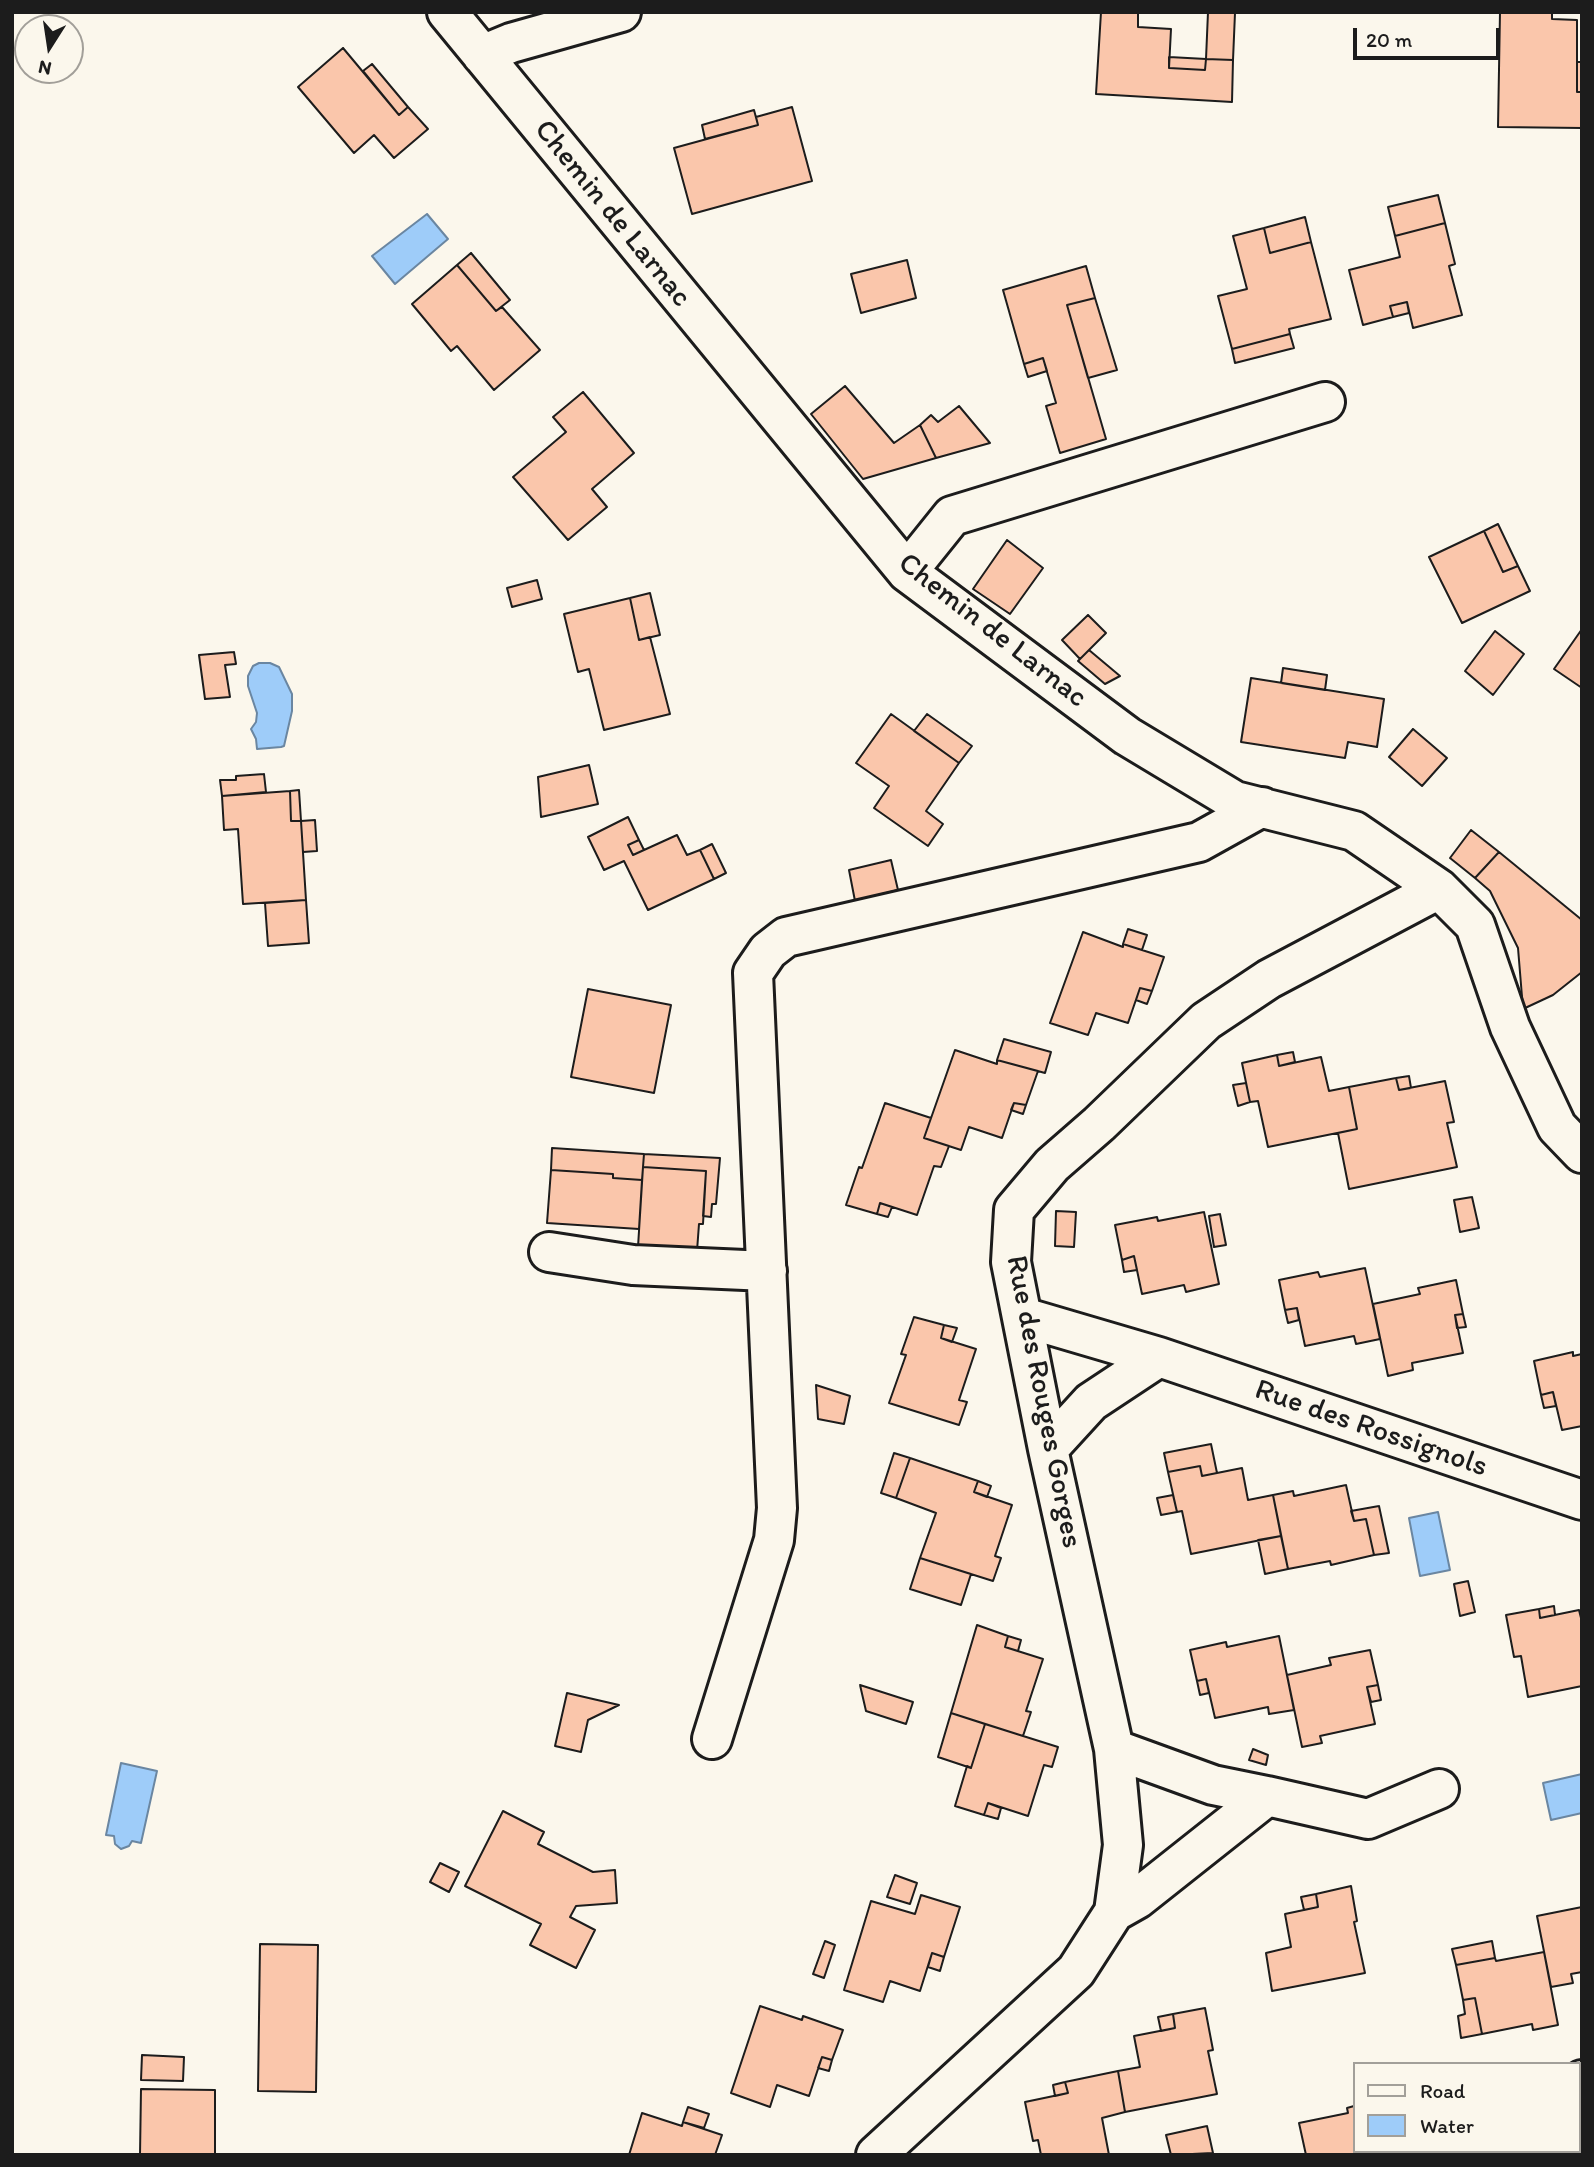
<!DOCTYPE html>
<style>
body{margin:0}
#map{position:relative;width:1594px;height:2167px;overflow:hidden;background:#fbf7ec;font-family:Itim,sans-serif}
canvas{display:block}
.frame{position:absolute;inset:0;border:14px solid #1c1c1c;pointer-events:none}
.legend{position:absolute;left:1353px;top:2062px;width:228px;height:91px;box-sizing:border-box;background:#fbf7ec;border:2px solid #a29f99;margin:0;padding:9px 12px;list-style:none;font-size:21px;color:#1c1c1c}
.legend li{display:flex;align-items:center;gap:14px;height:35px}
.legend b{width:35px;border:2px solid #a29f99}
.north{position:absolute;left:14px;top:14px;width:70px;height:70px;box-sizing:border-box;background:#fbf7ec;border:2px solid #a29f99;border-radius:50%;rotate:192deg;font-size:19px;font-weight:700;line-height:28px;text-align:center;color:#1c1c1c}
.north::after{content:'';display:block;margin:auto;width:24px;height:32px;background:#1c1c1c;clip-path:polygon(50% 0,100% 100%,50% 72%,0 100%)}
.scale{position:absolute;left:1353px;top:28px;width:147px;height:32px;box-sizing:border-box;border:4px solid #1c1c1c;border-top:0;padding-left:9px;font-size:21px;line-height:24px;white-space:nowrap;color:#1c1c1c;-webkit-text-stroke:5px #fbf7ec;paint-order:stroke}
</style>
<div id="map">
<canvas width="1594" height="2167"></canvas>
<div class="frame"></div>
<ul class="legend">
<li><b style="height:9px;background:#fbf7ec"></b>Road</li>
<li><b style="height:19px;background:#9eccf9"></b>Water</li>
</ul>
<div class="north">N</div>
<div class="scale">20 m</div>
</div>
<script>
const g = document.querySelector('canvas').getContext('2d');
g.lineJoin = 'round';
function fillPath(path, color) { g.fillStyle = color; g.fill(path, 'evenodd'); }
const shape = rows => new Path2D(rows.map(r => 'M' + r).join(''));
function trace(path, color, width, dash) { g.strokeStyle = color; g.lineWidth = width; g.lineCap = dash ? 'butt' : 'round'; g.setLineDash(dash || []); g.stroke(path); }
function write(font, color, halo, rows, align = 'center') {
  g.font = font + ' Itim,sans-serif'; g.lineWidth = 5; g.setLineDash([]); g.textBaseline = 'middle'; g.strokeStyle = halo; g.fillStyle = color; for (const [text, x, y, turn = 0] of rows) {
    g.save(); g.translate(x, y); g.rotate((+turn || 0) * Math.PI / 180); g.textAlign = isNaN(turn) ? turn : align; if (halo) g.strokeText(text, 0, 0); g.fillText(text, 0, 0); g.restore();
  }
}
const water = shape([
 [427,214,448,239,395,284,372,256,427,214],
 [259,663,270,663,279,667,292,694,292,711,284,746,281,747,257,749,256,739,251,729,256,722,257,713,248,686,248,676,253,666,259,663],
 [1438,1512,1450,1570,1420,1576,1409,1518,1438,1512],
 [121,1763,157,1771,141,1843,132,1841,129,1846,121,1849,115,1844,114,1836,106,1835,121,1763],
 [1582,1774,1582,1813,1551,1820,1543,1783,1582,1774]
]);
fillPath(water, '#9eccf9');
trace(water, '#6a86a1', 2);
const building = shape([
 [1101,12,1138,12,1138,27,1171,29,1169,68,1205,70,1206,59,1233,60,1232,102,1096,94,1101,12],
 [1208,12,1235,13,1233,60,1206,59,1208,12],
 [1500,12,1552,12,1552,19,1577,20,1577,92,1582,92,1582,128,1498,127,1500,12],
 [343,48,399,115,408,107,428,129,394,158,374,135,354,153,298,87,343,48],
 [1169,57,1206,59,1205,70,1169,68,1169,57],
 [1577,62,1582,62,1582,92,1577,92,1577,62],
 [372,64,408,107,399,115,363,71,372,64],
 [792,107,812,181,692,214,674,148,758,125,756,117,792,107],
 [754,110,758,125,705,139,702,125,754,110],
 [1438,195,1445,223,1395,236,1388,207,1438,195],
 [1305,217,1311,242,1270,253,1264,228,1305,217],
 [1445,223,1455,264,1449,266,1462,315,1413,328,1407,302,1390,306,1393,317,1363,325,1349,270,1400,257,1395,236,1445,223],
 [1264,228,1270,253,1311,242,1331,319,1289,329,1290,334,1232,349,1218,296,1247,289,1233,236,1264,228],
 [471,253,510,300,496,311,457,265,471,253],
 [907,260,916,298,861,313,851,274,907,260],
 [457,265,496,311,502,307,540,350,494,390,457,346,451,351,412,304,457,265],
 [1086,266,1095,298,1067,305,1106,439,1060,453,1046,406,1056,403,1043,358,1024,364,1003,290,1086,266],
 [1095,298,1117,370,1088,378,1067,305,1095,298],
 [1407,302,1409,313,1393,317,1390,306,1407,302],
 [1290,334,1294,348,1235,363,1232,349,1290,334],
 [1043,358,1047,371,1028,377,1024,364,1043,358],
 [845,386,894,443,920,425,936,458,863,479,811,414,845,386],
 [583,392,634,453,592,489,607,507,568,540,513,477,566,432,553,417,583,392],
 [959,406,990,443,936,458,920,425,931,415,938,422,959,406],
 [1498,524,1518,566,1503,572,1484,531,1498,524],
 [1484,531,1503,572,1518,566,1530,591,1462,623,1429,557,1484,531],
 [1007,540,1043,568,1010,614,973,589,1007,540],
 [537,580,542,599,512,607,507,588,537,580],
 [650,593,660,635,639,640,630,598,650,593],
 [630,598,639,640,650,637,670,714,604,730,589,669,578,672,564,614,630,598],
 [1088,615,1106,633,1080,659,1062,640,1088,615],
 [1582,629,1582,688,1554,669,1582,629],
 [1495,631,1524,654,1493,695,1465,671,1495,631],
 [1089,650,1120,676,1105,684,1078,661,1089,650],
 [234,652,236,664,225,665,230,697,205,699,199,655,234,652],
 [1283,668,1327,675,1325,690,1281,683,1283,668],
 [1251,678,1384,699,1377,747,1348,742,1345,758,1241,742,1251,678],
 [891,714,959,763,926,811,943,824,928,846,874,808,889,786,856,763,891,714],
 [927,714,972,746,959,763,914,731,927,714],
 [1413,729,1447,758,1422,786,1389,757,1413,729],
 [589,765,598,804,541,817,538,777,589,765],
 [264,774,266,792,222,796,220,780,236,780,236,776,264,774],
 [299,790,301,821,291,821,290,791,299,790],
 [290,791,291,821,301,821,306,900,243,904,238,829,224,830,222,796,290,791],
 [628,817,639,840,628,845,633,855,677,835,687,855,700,850,714,879,648,910,624,861,604,870,588,837,628,817],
 [315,820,317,851,303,852,301,821,315,820],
 [1471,830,1499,852,1475,878,1450,858,1471,830],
 [639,840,644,850,633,855,628,845,639,840],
 [712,844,726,873,714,879,700,850,712,844],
 [1499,852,1582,920,1582,972,1553,995,1523,1009,1518,948,1490,891,1475,878,1499,852],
 [891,860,898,890,855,901,849,870,891,860],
 [306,900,309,943,268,946,265,903,306,900],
 [1128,929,1147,935,1142,950,1123,944,1128,929],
 [1083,932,1123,947,1123,944,1164,957,1152,991,1140,988,1128,1023,1096,1013,1088,1035,1050,1023,1083,932],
 [1140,988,1152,991,1147,1004,1136,1000,1140,988],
 [588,989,671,1005,654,1093,571,1077,588,989],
 [1004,1039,1051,1052,1045,1073,997,1060,1004,1039],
 [955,1050,997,1064,997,1060,1038,1071,1026,1105,1014,1103,1002,1138,969,1127,961,1150,924,1138,955,1050],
 [1293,1052,1295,1062,1279,1066,1277,1055,1293,1052],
 [1277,1055,1279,1066,1321,1057,1329,1091,1349,1087,1357,1129,1268,1147,1258,1101,1250,1102,1242,1063,1277,1055],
 [1409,1076,1411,1088,1399,1090,1396,1078,1409,1076],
 [1396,1078,1399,1090,1445,1081,1454,1122,1447,1123,1457,1167,1349,1189,1338,1133,1357,1129,1349,1087,1396,1078],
 [1246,1083,1250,1102,1238,1106,1233,1085,1246,1083],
 [885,1103,931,1118,924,1138,949,1146,941,1167,934,1166,917,1215,880,1203,877,1214,846,1205,859,1167,862,1168,885,1103],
 [1014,1103,1026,1105,1023,1114,1011,1110,1014,1103],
 [552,1148,644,1154,642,1180,613,1178,613,1174,551,1170,552,1148],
 [644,1154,720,1158,716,1204,712,1204,711,1217,703,1216,706,1171,643,1167,644,1154],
 [643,1167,706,1171,703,1224,699,1224,697,1251,638,1247,643,1167],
 [551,1170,613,1174,613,1178,642,1180,639,1229,547,1223,551,1170],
 [1472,1197,1479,1228,1460,1232,1454,1200,1472,1197],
 [880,1203,892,1207,888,1217,877,1214,880,1203],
 [1056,1211,1076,1212,1074,1247,1055,1246,1056,1211],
 [1204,1212,1219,1284,1186,1292,1184,1285,1142,1294,1134,1256,1122,1260,1115,1225,1157,1217,1158,1221,1204,1212],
 [1220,1214,1226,1245,1214,1247,1209,1216,1220,1214],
 [1134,1256,1137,1270,1124,1272,1122,1260,1134,1256],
 [1365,1268,1380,1339,1356,1344,1354,1336,1305,1346,1297,1308,1285,1310,1279,1280,1318,1272,1320,1277,1365,1268],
 [1456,1280,1463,1314,1455,1315,1463,1353,1412,1363,1413,1370,1388,1376,1373,1304,1420,1294,1418,1288,1456,1280],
 [1297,1308,1299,1320,1288,1323,1285,1310,1297,1308],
 [1463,1314,1466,1327,1457,1328,1455,1315,1463,1314],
 [914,1317,944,1325,941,1338,976,1349,959,1400,967,1402,959,1425,889,1403,906,1355,901,1354,914,1317],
 [944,1325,957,1328,952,1342,941,1338,944,1325],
 [1573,1352,1573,1356,1582,1354,1582,1426,1562,1430,1553,1392,1541,1395,1534,1361,1573,1352],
 [816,1385,850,1396,844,1424,818,1419,816,1385],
 [1553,1392,1556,1406,1544,1408,1541,1395,1553,1392],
 [1211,1444,1217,1473,1202,1476,1200,1466,1168,1472,1164,1453,1211,1444],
 [894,1453,910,1458,896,1498,881,1493,894,1453],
 [910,1458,978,1481,974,1492,1012,1505,995,1556,1001,1558,993,1581,920,1558,936,1513,896,1498,910,1458],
 [1200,1466,1202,1476,1242,1468,1248,1500,1273,1495,1281,1536,1191,1554,1182,1511,1177,1512,1168,1472,1200,1466],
 [978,1481,991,1486,987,1497,974,1492,978,1481],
 [1346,1485,1354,1521,1366,1519,1374,1555,1331,1565,1330,1561,1288,1569,1273,1495,1293,1491,1294,1496,1346,1485],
 [1173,1495,1177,1512,1161,1515,1157,1498,1173,1495],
 [1379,1506,1389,1553,1374,1555,1366,1519,1354,1521,1351,1511,1379,1506],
 [1281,1536,1288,1569,1265,1574,1258,1540,1281,1536],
 [920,1558,971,1574,961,1605,910,1589,920,1558],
 [1468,1581,1475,1612,1460,1616,1454,1584,1468,1581],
 [1554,1606,1555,1615,1540,1618,1539,1609,1554,1606],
 [1539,1609,1540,1618,1579,1610,1582,1622,1582,1686,1528,1697,1521,1656,1514,1657,1506,1615,1539,1609],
 [977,1625,1008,1636,1005,1647,1043,1659,1026,1711,1031,1712,1023,1736,951,1713,977,1625],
 [1008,1636,1021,1640,1018,1651,1005,1647,1008,1636],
 [1279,1636,1294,1710,1269,1714,1268,1707,1215,1718,1206,1679,1197,1681,1190,1650,1226,1642,1227,1647,1279,1636],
 [1370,1650,1378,1685,1367,1687,1375,1724,1320,1736,1322,1743,1302,1747,1287,1675,1331,1665,1329,1658,1370,1650],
 [1206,1679,1209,1693,1200,1695,1197,1681,1206,1679],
 [860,1685,913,1702,906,1724,866,1711,860,1685],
 [1378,1685,1381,1700,1371,1702,1367,1687,1378,1685],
 [567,1693,619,1705,588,1720,581,1752,555,1746,567,1693],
 [951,1713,985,1724,971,1768,938,1757,951,1713],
 [985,1724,1058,1747,1052,1767,1044,1765,1028,1816,988,1803,984,1815,955,1806,967,1766,971,1768,985,1724],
 [1253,1749,1268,1755,1266,1765,1249,1760,1253,1749],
 [988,1803,1001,1808,998,1819,984,1815,988,1803],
 [503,1811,544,1832,538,1844,593,1872,615,1870,617,1903,576,1906,570,1917,595,1930,576,1968,530,1945,541,1924,465,1886,503,1811],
 [440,1863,459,1872,449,1892,430,1882,440,1863],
 [895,1875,917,1883,910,1904,887,1897,895,1875],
 [1351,1886,1357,1921,1354,1922,1365,1973,1272,1991,1266,1953,1291,1947,1285,1914,1318,1907,1316,1894,1351,1886],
 [1316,1894,1318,1907,1304,1910,1301,1897,1316,1894],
 [921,1895,960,1907,944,1957,932,1953,920,1991,890,1981,883,2002,844,1990,871,1901,915,1914,921,1895],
 [1582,1907,1582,1972,1571,1974,1573,1983,1551,1987,1537,1916,1582,1907],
 [825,1941,835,1945,824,1978,813,1974,825,1941],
 [1492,1941,1495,1958,1456,1965,1452,1949,1492,1941],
 [260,1944,318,1945,316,2092,258,2091,260,1944],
 [1544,1952,1558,2025,1533,2030,1532,2024,1482,2034,1475,1998,1463,2000,1456,1965,1495,1958,1496,1961,1544,1952],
 [932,1953,944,1957,940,1971,928,1967,932,1953],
 [1475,1998,1482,2034,1461,2038,1458,2016,1465,2014,1463,2000,1475,1998],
 [760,2006,802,2020,803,2016,843,2030,832,2060,822,2057,809,2096,777,2085,770,2107,731,2093,760,2006],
 [1205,2008,1213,2050,1208,2051,1217,2094,1125,2112,1118,2071,1140,2067,1134,2036,1175,2028,1173,2014,1205,2008],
 [1173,2014,1175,2028,1161,2031,1158,2017,1173,2014],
 [142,2055,184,2057,183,2081,141,2080,142,2055],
 [822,2057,832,2060,829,2071,818,2068,822,2057],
 [1118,2071,1125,2112,1102,2118,1109,2155,1041,2155,1038,2140,1033,2141,1025,2102,1068,2093,1065,2082,1118,2071],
 [1065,2082,1068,2093,1055,2096,1053,2085,1065,2082],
 [141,2089,215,2090,215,2155,140,2155,141,2089],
 [1354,2106,1354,2151,1381,2151,1382,2155,1306,2155,1299,2123,1348,2113,1347,2108,1354,2106],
 [688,2107,709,2114,704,2128,683,2122,688,2107],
 [642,2113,682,2126,683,2122,722,2135,715,2155,629,2155,642,2113],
 [1207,2126,1213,2153,1171,2155,1166,2135,1207,2126]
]);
fillPath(building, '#fac6ab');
trace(building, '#1c1c1c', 2);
const minor = shape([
 [447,12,907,572,1127,736,1235,801,1354,831,1439,889,1475,925,1510,1027,1557,1127,1582,1153],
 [482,55,511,43,621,12],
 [907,572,952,516,1325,402],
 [549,1252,633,1265,767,1271],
 [1023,1317,1159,1357,1582,1500],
 [1048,1449,1091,1402,1159,1357],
 [712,1739,774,1540,777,1508,753,973,768,951,786,937,1199,842,1262,807],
 [1114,1749,1213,1785,1267,1796],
 [1114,1912,1137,1899,1267,1796,1368,1819,1439,1789],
 [1578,2083,1582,2080],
 [876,2155,1076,1971,1114,1912,1123,1845,1114,1749,1048,1449,1011,1262,1014,1210,1052,1165,1099,1124,1206,1021,1269,979,1439,889],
 [1498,2155,1502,2151]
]);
trace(minor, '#1c1c1c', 44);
trace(minor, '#fbf7ec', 38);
write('30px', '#1c1c1c', '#fbf7ec', [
 ["Chemin de Larnac",612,214,51],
 ["Chemin de Larnac",992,631,38],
 ["Rue des Rouges Gorges",1043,1402,79],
 ["Rue des Rossignols",1371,1429,19]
]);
</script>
